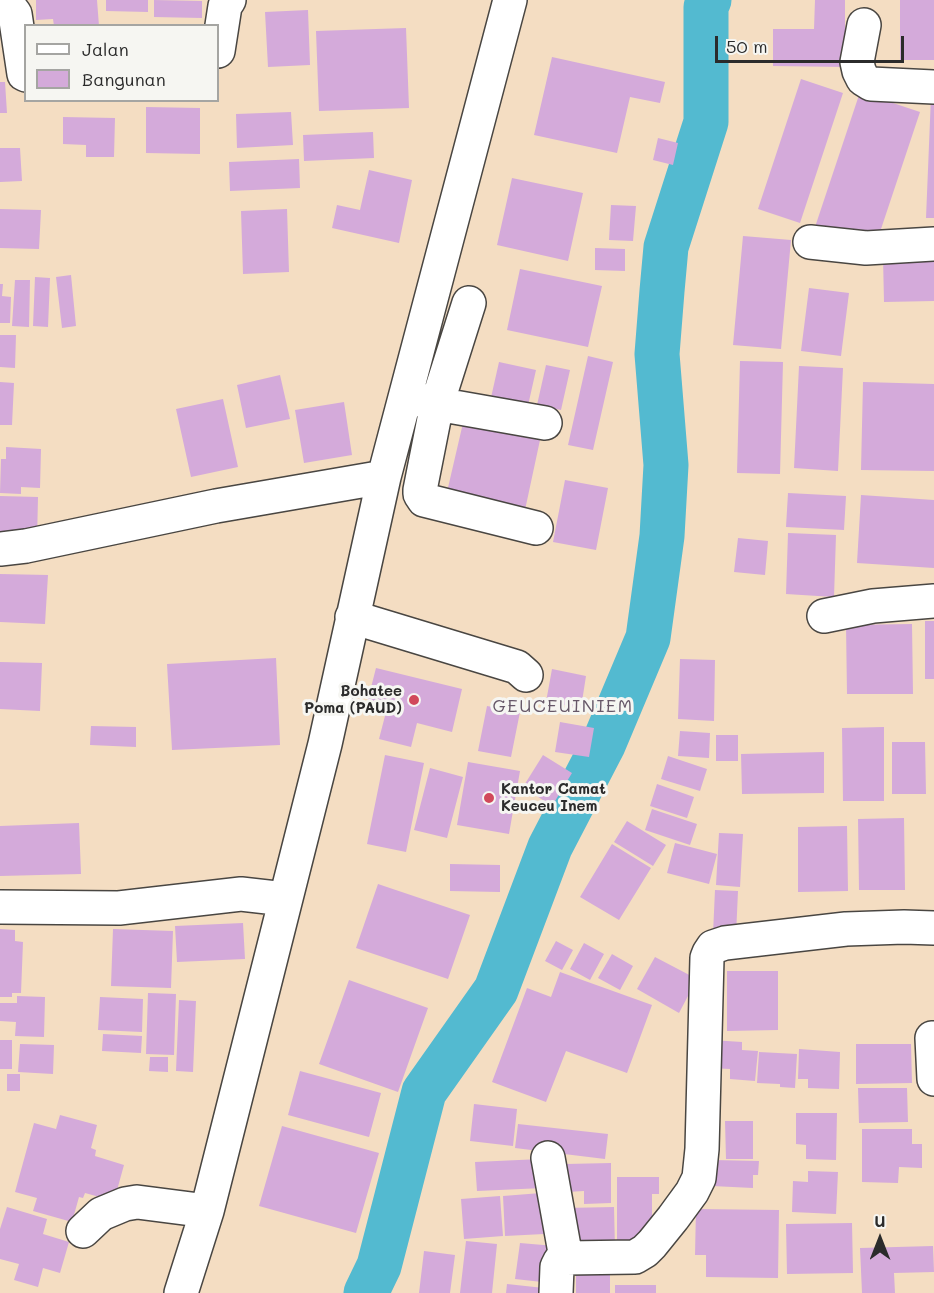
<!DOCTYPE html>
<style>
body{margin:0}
#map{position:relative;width:934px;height:1293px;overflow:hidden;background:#f4ddc2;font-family:Mali,sans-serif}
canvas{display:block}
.legend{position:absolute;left:24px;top:24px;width:195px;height:78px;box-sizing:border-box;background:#f6f6f2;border:2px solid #a5a5a2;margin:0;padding:8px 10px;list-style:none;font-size:18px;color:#2b2b2b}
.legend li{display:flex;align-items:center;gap:12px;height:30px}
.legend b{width:30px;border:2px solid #a5a5a2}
.north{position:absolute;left:850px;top:1209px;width:60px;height:60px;-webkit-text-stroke:4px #f6f6f2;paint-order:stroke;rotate:0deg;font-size:16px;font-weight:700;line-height:24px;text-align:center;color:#2b2b2b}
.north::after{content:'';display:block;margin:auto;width:21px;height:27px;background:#2b2b2b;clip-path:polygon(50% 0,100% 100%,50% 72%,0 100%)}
.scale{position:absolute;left:715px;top:36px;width:189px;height:27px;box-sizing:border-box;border:3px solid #2b2b2b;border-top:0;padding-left:8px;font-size:18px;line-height:21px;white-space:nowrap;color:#2b2b2b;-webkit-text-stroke:4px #f6f6f2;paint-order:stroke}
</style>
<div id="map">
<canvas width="934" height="1293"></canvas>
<ul class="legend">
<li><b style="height:8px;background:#fff"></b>Jalan</li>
<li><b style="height:16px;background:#d4aada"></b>Bangunan</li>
</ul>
<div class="north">U</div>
<div class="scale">50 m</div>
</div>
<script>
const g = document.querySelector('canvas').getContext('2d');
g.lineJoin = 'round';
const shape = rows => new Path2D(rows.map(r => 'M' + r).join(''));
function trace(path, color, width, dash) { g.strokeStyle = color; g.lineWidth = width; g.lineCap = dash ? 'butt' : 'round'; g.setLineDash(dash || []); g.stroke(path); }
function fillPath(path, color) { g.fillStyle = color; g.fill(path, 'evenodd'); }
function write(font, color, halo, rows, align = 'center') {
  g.font = font + ' Mali,sans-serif'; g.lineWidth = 6; g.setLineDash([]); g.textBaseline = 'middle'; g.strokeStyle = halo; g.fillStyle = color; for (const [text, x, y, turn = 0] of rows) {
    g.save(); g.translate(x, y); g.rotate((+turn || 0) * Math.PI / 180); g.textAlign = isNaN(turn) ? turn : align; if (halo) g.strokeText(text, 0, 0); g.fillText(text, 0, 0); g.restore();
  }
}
trace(shape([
 [366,1293,379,1266,424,1092,496,990,550,847,603,745,648,638,662,536,666,465,657,354,662,291,666,247,706,122,706,7,709,0]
]), '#53bad0', 45);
fillPath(shape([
 [36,0,97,0,99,26,54,26,53,19,36,20],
 [106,0,148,0,148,12,106,11],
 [154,0,202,1,202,18,154,17],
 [815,0,845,0,845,67,773,66,773,29,814,29],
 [900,0,934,0,934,60,900,60],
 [308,10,310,65,268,67,265,12],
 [406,28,409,108,319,111,316,31],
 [552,57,665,82,660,103,630,97,617,153,534,135],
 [801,79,843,93,800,223,758,209],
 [0,82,5,82,7,113,0,113],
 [860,92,920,112,875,247,815,227],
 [931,96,934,96,934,218,926,218],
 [146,107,200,108,200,154,146,153],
 [291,112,293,145,237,148,236,114],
 [63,117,115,118,114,157,86,157,86,145,63,144],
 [373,132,374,158,304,161,303,135],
 [658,138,678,143,673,165,653,160],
 [0,148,20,148,22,181,0,182],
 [299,159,300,188,230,191,229,162],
 [369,170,412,180,399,243,332,228,337,205,360,210],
 [512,178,583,193,568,261,497,245],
 [611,205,636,206,633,241,609,240],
 [0,209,41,210,39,249,0,248],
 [287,209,289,272,243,274,241,211],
 [743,236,791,240,781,349,733,345],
 [595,248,625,249,625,271,595,270],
 [883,257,934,257,934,301,884,302],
 [520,269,602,286,588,347,507,330],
 [71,275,76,326,62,328,56,277],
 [35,277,50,278,48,327,33,326],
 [15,280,30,280,29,327,12,326],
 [0,284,3,284,2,296,11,297,10,323,0,323],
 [809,288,849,293,841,356,801,351],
 [0,335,16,335,15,368,0,367],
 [588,356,613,362,593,450,568,445],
 [740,361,783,362,780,474,737,473],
 [499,362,536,370,527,410,490,402],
 [546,365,570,370,561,410,537,405],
 [799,366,843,368,838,471,794,468],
 [280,375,290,419,246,428,237,385],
 [0,382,14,383,12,425,0,425],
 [863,382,934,384,934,471,861,470],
 [223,399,238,467,191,477,176,409],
 [344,402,352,455,304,463,295,410],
 [463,423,540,440,525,510,447,492],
 [6,447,41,449,40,488,21,487,21,494,0,493,1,459,6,459],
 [565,480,608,488,596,550,553,542],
 [788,493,846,496,844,530,786,527],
 [861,495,934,500,934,568,857,563],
 [0,496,38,497,37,540,0,539],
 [788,533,836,535,834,597,786,594],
 [738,538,768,541,765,575,734,572],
 [0,574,48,575,45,624,0,622],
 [925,621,934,621,934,679,925,679],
 [912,624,913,694,847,694,846,625],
 [276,658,280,745,172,750,167,664],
 [680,659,715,660,714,721,678,719],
 [0,662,42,663,40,711,0,709],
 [376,668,462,689,452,732,417,723,411,747,379,739,385,716,365,711],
 [552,669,586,676,581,708,546,702],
 [487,706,520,712,511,757,478,751],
 [560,722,594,728,589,757,555,752],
 [91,726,136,727,136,747,90,745],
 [884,727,884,801,843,801,842,728],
 [680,731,710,733,709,758,678,756],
 [716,735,738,735,738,761,716,761],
 [892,742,925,742,926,794,892,794],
 [824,752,824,793,742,794,741,754],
 [385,755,424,763,406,852,367,844],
 [543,755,572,773,552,806,523,787],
 [668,756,707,769,700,791,661,779],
 [468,762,520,771,509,834,457,825],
 [430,768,463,777,447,838,414,830],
 [657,784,694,797,687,818,650,806],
 [652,809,697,824,690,845,645,830],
 [904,818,905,890,859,890,858,819],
 [627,821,666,845,653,866,614,842],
 [79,823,81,874,0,876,0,826],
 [847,826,848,891,798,892,798,827],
 [719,833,743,834,740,887,716,885],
 [675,843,717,854,709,884,667,873],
 [612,844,651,868,619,920,580,897],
 [450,864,500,865,500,892,450,891],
 [378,884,470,915,448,979,356,948],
 [715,890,738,891,736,935,713,934],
 [243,923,245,959,177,962,175,926],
 [0,929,15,930,15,941,23,942,21,993,12,993,12,997,0,997],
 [113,929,173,931,171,988,111,986],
 [556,941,573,950,562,970,545,961],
 [584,943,604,954,590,980,570,969],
 [612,954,633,966,620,990,598,978],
 [655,957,697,979,679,1013,637,989],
 [727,971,778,971,778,1030,727,1031],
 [560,972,652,1005,627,1073,566,1051,546,1102,492,1082,527,988,551,997],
 [349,980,428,1008,398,1092,319,1064],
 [148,993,176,994,174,1055,146,1054],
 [17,996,45,997,44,1037,15,1036,16,1022,0,1021,0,1003,17,1003],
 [100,997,143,999,142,1032,98,1030],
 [179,1000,196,1001,193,1072,176,1071],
 [103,1034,142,1036,141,1053,102,1051],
 [0,1040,12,1040,12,1069,0,1069],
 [711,1040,742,1042,742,1050,758,1051,755,1081,730,1079,730,1069,709,1068],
 [20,1044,54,1045,53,1074,18,1072],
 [856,1044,911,1044,912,1083,856,1084],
 [799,1049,840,1052,839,1089,808,1088,808,1079,798,1079],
 [759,1052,797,1054,795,1088,780,1087,780,1084,757,1083],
 [150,1057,168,1057,168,1072,149,1071],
 [300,1071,381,1093,369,1137,288,1115],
 [7,1074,20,1074,20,1091,7,1091],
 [858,1088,907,1088,908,1122,859,1123],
 [474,1104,517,1109,513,1146,470,1141],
 [796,1113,837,1113,836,1160,806,1159,806,1145,796,1144],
 [60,1115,97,1125,91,1148,96,1150,95,1156,124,1165,114,1201,85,1193,83,1198,79,1197,72,1222,33,1211,37,1198,15,1192,34,1123,56,1129],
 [725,1121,753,1121,753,1159,726,1159],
 [518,1124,608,1134,605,1159,515,1148],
 [282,1126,379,1153,356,1233,259,1206],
 [862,1129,912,1129,912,1144,922,1144,922,1168,899,1167,898,1183,862,1182],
 [541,1159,543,1188,477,1191,475,1162],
 [713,1160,759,1161,758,1175,753,1175,753,1188,712,1186],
 [611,1163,611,1203,584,1204,584,1191,567,1192,566,1164],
 [808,1171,838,1172,836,1214,792,1212,793,1181,808,1182],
 [617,1177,659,1177,659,1194,652,1194,652,1241,617,1241],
 [541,1193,544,1234,505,1236,503,1196],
 [500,1196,503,1236,464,1239,461,1199],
 [7,1207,47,1219,43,1234,69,1242,60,1273,43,1268,38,1287,14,1280,19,1264,0,1259,0,1229],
 [614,1207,615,1249,574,1249,565,1208],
 [696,1209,779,1210,778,1278,706,1277,706,1255,695,1255],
 [852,1223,853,1273,787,1274,786,1224],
 [466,1241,497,1244,492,1293,460,1293],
 [520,1243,555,1246,551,1283,515,1279],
 [933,1246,934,1272,894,1273,895,1293,862,1293,860,1248],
 [424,1251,455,1255,450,1293,419,1293],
 [576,1264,610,1264,610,1293,576,1293],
 [507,1284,553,1289,553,1293,506,1293],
 [615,1285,656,1285,656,1293,615,1293]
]), '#d4aada');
const minor = shape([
 [0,6,6,7,12,10,15,14,24,74,26,75],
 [864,25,857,62,859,71,863,79,871,84,934,87],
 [218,51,225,6,229,0],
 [810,242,866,248,934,244],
 [469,303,437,404,420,490,420,494,424,500,536,528],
 [417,399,437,404,545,423],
 [0,549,26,546,216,506,384,477],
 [824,616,873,606,934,601],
 [352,617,517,667,526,675],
 [0,907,119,908,241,894,285,899],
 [932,1038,934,1079],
 [548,1158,566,1258],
 [83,1231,101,1214,125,1204,137,1202,207,1211],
 [181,1293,207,1211,325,744,384,477,510,0],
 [556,1293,557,1267,560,1261,563,1259,566,1258,635,1257,645,1251,652,1244,673,1218,692,1192,699,1178,702,1149,707,958,709,953,713,947,725,943,846,929,904,927,934,928]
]);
trace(minor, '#494642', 36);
trace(minor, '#fff', 33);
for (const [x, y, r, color] of [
 [414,700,6,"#d1495b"],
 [489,798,6,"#d1495b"]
]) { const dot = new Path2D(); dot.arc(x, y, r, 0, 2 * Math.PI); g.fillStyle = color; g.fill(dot); trace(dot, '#f6f6f2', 2); }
write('bold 15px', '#2b2b2b', '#f6f6f2', [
 ["Bohatee",402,691],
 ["Poma (PAUD)",402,708],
 ["Kantor Camat",501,789,"left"],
 ["Keuceu Inem",501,806,"left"]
], 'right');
g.letterSpacing = '1.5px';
write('18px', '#665768', '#f6f6f2', [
 ["GEUCEUINIEM",563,706]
]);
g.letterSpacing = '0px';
</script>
